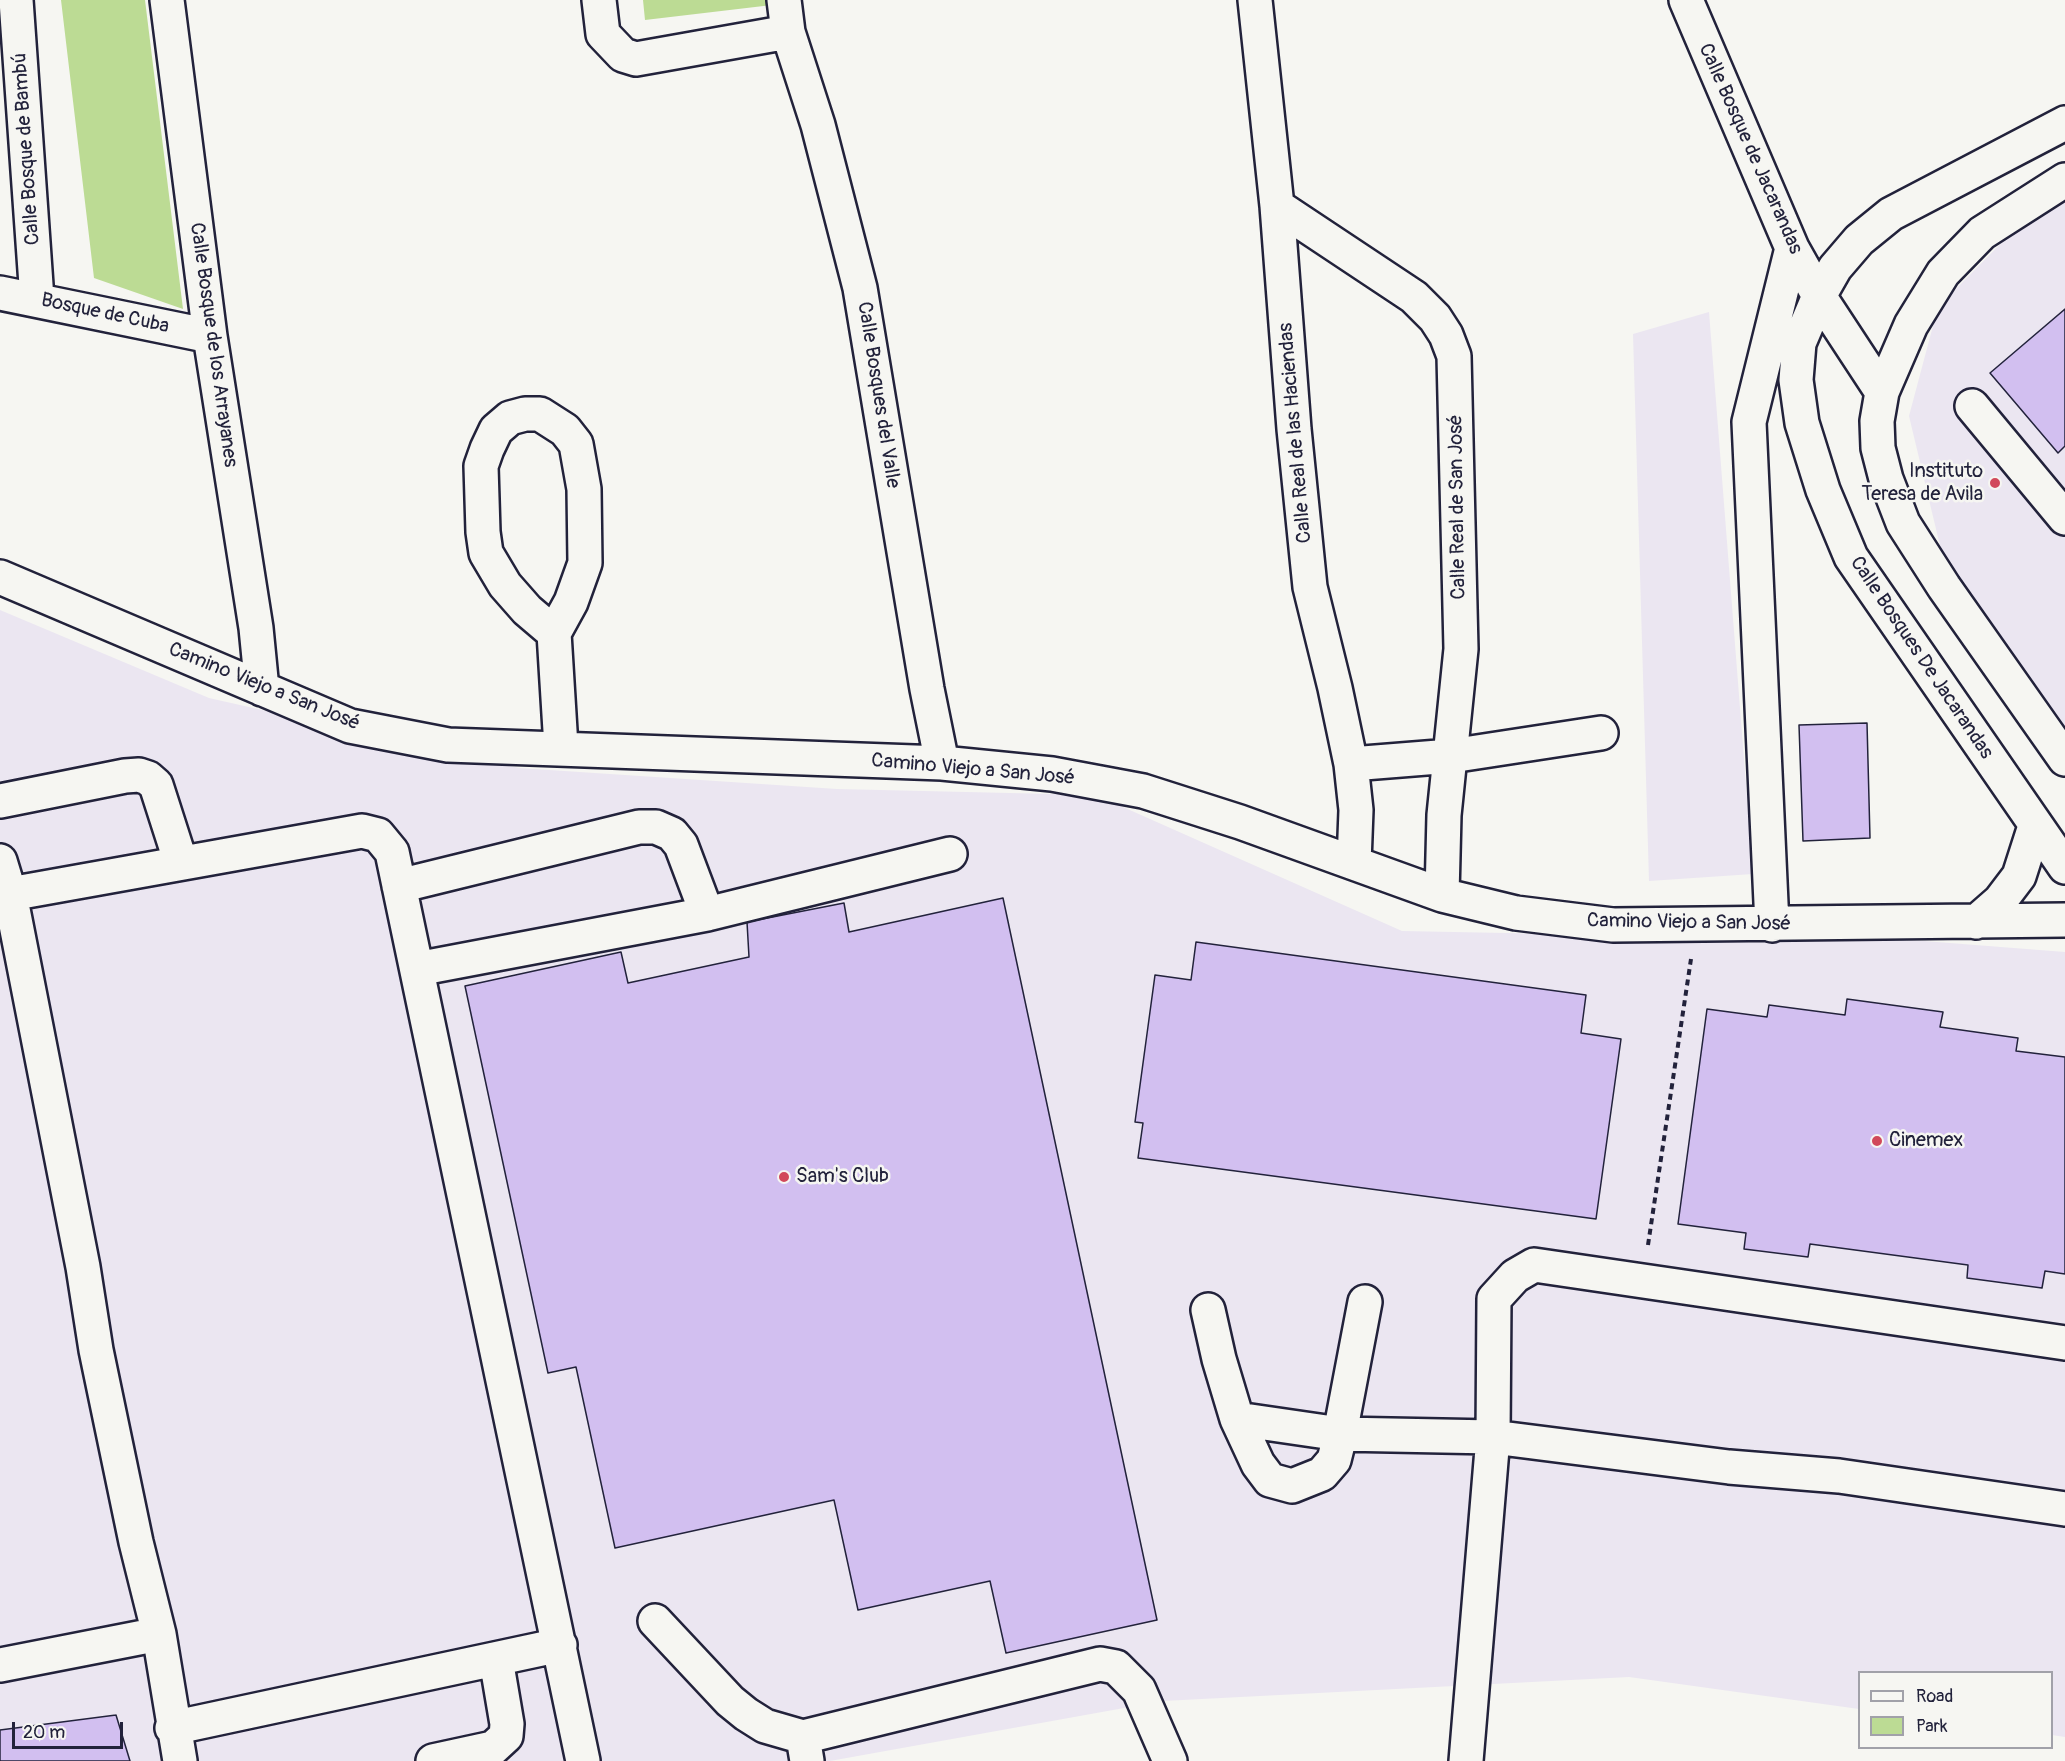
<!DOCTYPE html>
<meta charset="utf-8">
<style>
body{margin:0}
#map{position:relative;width:2065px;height:1761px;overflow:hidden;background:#f6f6f2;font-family:Pangolin,sans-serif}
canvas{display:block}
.legend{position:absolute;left:1858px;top:1671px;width:195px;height:78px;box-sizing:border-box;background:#f6f6f2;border:2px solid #a1a1a9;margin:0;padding:8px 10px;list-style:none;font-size:18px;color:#22223b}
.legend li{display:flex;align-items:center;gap:12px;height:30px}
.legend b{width:30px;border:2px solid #a1a1a9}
.scale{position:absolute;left:12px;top:1722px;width:111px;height:27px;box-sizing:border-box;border:3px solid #22223b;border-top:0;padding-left:8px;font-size:18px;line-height:21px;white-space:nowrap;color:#22223b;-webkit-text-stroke:4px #f6f6f2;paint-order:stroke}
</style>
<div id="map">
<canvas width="2065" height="1761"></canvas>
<ul class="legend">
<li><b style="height:8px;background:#f6f6f2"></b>Road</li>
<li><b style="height:16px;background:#bcdb94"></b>Park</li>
</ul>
<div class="scale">20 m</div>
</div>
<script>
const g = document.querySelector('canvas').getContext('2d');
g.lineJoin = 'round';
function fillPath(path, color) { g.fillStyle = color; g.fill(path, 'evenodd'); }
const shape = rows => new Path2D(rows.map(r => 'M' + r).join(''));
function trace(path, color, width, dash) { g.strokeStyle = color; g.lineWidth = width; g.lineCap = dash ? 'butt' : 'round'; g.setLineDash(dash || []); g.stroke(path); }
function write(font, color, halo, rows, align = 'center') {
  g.font = font + ' Pangolin,sans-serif'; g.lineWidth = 5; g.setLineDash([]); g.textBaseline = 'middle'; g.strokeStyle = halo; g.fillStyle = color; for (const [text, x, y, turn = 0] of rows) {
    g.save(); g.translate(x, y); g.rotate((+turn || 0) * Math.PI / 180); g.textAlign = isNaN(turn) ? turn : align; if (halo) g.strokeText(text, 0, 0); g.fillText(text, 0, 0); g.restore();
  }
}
fillPath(shape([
 [2065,197,2065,739,1941,550,1909,416,1938,307,2029,215],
 [1709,312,1753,874,1649,881,1633,334],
 [0,610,209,698,519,768,837,789,1096,795,1402,931,1924,941,2065,952,2065,1737,2052,1735,2052,1672,1860,1672,1859,1709,1629,1677,1163,1701,830,1761,0,1761]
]), '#ebe6f1');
fillPath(shape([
 [61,0,145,0,183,309,94,278],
 [643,0,772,0,772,5,645,20]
]), '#bcdb94');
const building = shape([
 [2065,309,2065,446,2058,453,1990,373,2065,309],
 [1867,723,1870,838,1803,841,1799,725,1867,723],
 [1003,898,1157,1620,1006,1653,990,1581,858,1610,834,1500,615,1548,576,1367,548,1373,465,986,621,952,628,983,749,957,747,922,844,903,849,932,1003,898],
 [1196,942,1586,995,1581,1033,1621,1039,1596,1219,1138,1158,1143,1123,1135,1122,1155,975,1191,980,1196,942],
 [1847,999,1943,1012,1940,1027,2018,1038,2016,1051,2065,1057,2065,1274,2045,1271,2042,1288,1967,1278,1968,1265,1810,1244,1808,1257,1744,1249,1746,1233,1678,1224,1707,1009,1767,1017,1769,1005,1845,1015,1847,999],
 [116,1715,130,1761,0,1761,0,1730,116,1715]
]);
fillPath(building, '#d2bff0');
trace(building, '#22223b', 1.5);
const minor = shape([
 [16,0,37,299],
 [167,0,210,336,256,628,262,689],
 [599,0,603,34,623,55,636,59,788,32],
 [784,0,788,32,818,125,860,288,927,689,942,763],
 [1255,0,1277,206,1294,429,1310,587,1335,688,1351,764,1356,810,1354,863],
 [1686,0,1792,248,1819,296,1882,392],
 [2065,123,1891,214,1859,240,1835,268,1819,296,1799,343,1796,380,1802,423,1823,490,1851,557,2065,867],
 [2065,180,1982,233,1943,273,1911,325,1882,392,1877,421,1878,448,1886,479,1903,523,1944,587,2065,759],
 [1277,206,1414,297,1435,318,1446,335,1454,356,1461,649,1444,815,1442,895],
 [0,293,210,336],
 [1972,406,2065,518],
 [0,577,350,726,448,745,942,763,1052,774,1143,791,1240,822,1442,895,1516,913,1613,925,2065,920],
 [554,633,527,610,505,585,486,553,483,532,481,466,487,449,496,430,510,418,525,414,540,414,565,430,576,444,584,489,585,563,571,602,554,633,561,747],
 [1351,764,1451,756,1601,733],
 [0,801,125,776,139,775,148,778,156,785,181,863],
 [0,861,10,894],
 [399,886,639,827,656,827,672,834,681,845,707,914,417,969],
 [707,914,950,854],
 [1976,922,2000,901,2019,876,2035,826],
 [1772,925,1749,422,1792,248],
 [1208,1310,1219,1359,1237,1419,1340,1434,1493,1437,1729,1467,1839,1476,2065,1509],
 [1237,1419,1258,1464,1270,1480,1292,1486,1322,1474,1334,1460,1338,1444,1365,1302],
 [655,1621,730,1701,746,1714,765,1726,803,1737,807,1761],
 [0,1665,159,1634],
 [172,1728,560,1645],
 [803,1737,1100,1664,1116,1667,1139,1690,1170,1761],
 [180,1761,159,1634,136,1542,96,1350,83,1267,10,894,362,831,378,835,392,852,583,1761],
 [433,1761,493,1748,506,1736,507,1724,496,1659],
 [1466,1761,1493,1437,1494,1299,1515,1276,1534,1265,2065,1343]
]);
trace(minor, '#22223b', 38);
trace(shape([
 [1648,1245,1691,959]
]), '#22223b', 4, [6, 4.5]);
trace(minor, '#f6f6f2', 33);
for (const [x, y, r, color] of [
 [1995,483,6,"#d1495b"],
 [1877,1141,6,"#d1495b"],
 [784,1177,6,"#d1495b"]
]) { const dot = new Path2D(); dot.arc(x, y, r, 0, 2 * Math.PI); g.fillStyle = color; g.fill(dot); trace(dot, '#f6f6f2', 2); }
write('20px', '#22223b', '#f6f6f2', [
 ["Calle Bosque de Bambú",27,149,-94],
 ["Calle Bosque de Jacarandas",1750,149,66],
 ["Bosque de Cuba",105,314,12],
 ["Calle Bosque de los Arrayanes",213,345,82],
 ["Calle Bosques del Valle",878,395,81],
 ["Calle Real de las Haciendas",1296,433,-95],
 ["Calle Real de San José",1458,507,-91],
 ["Calle Bosques De Jacarandas",1921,658,56],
 ["Camino Viejo a San José",264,687,22],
 ["Camino Viejo a San José",973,770,5],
 ["Camino Viejo a San José",1689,923,1]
]);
write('20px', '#22223b', '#f6f6f2', [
 ["Instituto",1983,472,"right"],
 ["Teresa de Avila",1983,495,"right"],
 ["Cinemex",1889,1141],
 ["Sam's Club",796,1177]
], 'left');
</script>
